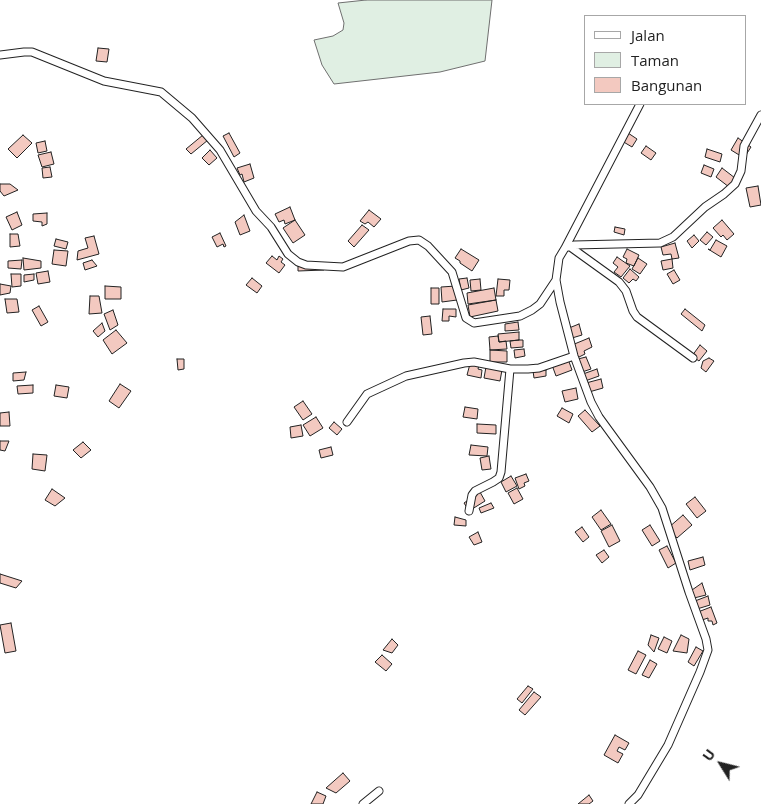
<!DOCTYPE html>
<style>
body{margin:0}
#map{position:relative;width:761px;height:804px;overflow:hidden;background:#fff;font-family:"Open Sans",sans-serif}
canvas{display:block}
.legend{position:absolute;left:584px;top:15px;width:162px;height:90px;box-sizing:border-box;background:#fff;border:1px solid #a7a7a7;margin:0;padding:6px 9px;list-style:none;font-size:15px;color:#222}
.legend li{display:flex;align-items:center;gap:10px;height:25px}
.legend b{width:25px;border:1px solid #a7a7a7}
.north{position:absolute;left:696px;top:739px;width:50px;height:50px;-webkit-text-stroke:4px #fff;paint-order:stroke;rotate:306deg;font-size:14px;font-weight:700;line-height:20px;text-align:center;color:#222}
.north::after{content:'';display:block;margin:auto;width:18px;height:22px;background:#222;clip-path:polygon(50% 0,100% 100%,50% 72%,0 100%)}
</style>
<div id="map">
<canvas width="761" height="804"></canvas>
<ul class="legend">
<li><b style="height:6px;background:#fff"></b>Jalan</li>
<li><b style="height:14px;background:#e0efe3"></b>Taman</li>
<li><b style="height:14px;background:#f3c9c0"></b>Bangunan</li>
</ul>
<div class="north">U</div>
</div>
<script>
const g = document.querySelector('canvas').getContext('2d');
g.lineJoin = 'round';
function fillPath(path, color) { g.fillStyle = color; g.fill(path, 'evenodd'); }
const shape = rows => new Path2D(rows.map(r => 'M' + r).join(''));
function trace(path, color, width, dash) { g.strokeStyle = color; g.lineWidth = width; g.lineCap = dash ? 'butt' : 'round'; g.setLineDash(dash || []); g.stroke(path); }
const green = shape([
 [366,0,492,0,485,61,440,72,334,84,322,65,314,40,333,36,343,30,344,23,338,3,366,0]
]);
fillPath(green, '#e0efe3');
trace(green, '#6f6f6f', 1);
const building = shape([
 [98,48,109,49,107,62,96,61,98,48],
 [229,133,240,153,234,157,223,136,229,133],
 [628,133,637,139,632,147,622,141,628,133],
 [23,135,32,143,17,158,8,149,23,135],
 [203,135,208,140,191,154,186,149,203,135],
 [738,138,751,147,744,158,731,150,738,138],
 [45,141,47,151,38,153,36,143,45,141],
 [646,146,656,153,651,160,641,153,646,146],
 [707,149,722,154,720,162,705,157,707,149],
 [210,150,217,158,209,165,202,158,210,150],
 [51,152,54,164,42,167,38,155,51,152],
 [250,164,254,178,244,182,242,174,240,175,237,168,250,164],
 [704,165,714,169,711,177,701,173,704,165],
 [50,167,52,177,43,178,42,168,50,167],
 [722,168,735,178,729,187,716,177,722,168],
 [0,184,10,184,18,190,4,196,0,191,0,184],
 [758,186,761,205,750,207,746,188,758,186],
 [290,207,295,220,285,224,284,220,279,222,275,214,290,207],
 [369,210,381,219,374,227,368,222,365,224,360,221,369,210],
 [17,212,22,225,12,230,6,217,17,212],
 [47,213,47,224,42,226,42,222,33,221,33,214,47,213],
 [244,215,250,231,240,235,235,222,244,215],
 [295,220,305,235,293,243,283,228,295,220],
 [722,220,734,234,727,240,723,235,721,237,713,228,722,220],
 [362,225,369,230,354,247,348,241,362,225],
 [615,227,625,229,624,235,614,232,615,227],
 [707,232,713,237,706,245,700,240,707,232],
 [220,233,226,246,224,247,223,244,217,247,212,237,220,233],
 [10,234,18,234,20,246,10,247,10,234],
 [694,235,699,241,692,248,687,241,694,235],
 [94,236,99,254,77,260,78,251,88,248,85,238,94,236],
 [56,239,68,242,66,249,54,246,56,239],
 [716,240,727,246,721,257,708,249,710,250,716,240],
 [675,243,679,258,672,259,671,254,663,255,661,247,675,243],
 [461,249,479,260,472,271,460,263,460,261,455,258,461,249],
 [627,249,639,255,634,266,626,263,627,259,623,257,627,249],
 [54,250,68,251,66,266,52,264,54,250],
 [272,256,277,260,279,256,283,259,281,262,285,265,279,273,266,263,272,256],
 [617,257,630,266,621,277,614,272,618,267,613,263,617,257],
 [23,258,41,261,41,268,24,270,23,258],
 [638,258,647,264,640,274,632,269,638,258],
 [672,259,673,268,663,270,661,261,672,259],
 [22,260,21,269,8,268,8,261,22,260],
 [92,260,97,266,85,270,83,263,92,260],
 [324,263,324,270,298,271,298,264,324,263],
 [630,269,639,277,636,281,633,279,629,283,623,278,630,269],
 [674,270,680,280,673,284,667,274,674,270],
 [48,271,50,282,38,284,36,273,48,271],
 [11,274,21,274,21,286,12,287,11,274],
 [34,274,34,280,24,282,24,275,34,274],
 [252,278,262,286,257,293,246,285,252,278],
 [467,278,469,288,461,290,459,279,467,278],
 [480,279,481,290,471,291,470,280,480,279],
 [498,279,510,280,509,290,504,290,504,296,496,296,498,279],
 [0,284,11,286,10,293,0,295,0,284],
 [105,286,121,287,121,299,105,299,105,286],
 [456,286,457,300,442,302,441,287,456,286],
 [431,288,439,288,439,304,431,304,431,288],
 [494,288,496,300,468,304,467,293,494,288],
 [90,296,99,296,102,313,89,314,90,296],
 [5,299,17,299,19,312,7,313,5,299],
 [496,300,498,311,470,317,468,305,496,300],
 [39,306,48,322,41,326,32,310,39,306],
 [443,309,456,309,456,317,449,316,449,321,442,321,443,309],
 [685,309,705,325,702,331,681,314,685,309],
 [113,310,118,325,110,330,104,314,113,310],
 [430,316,432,334,423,335,421,317,430,316],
 [518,322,519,330,505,331,505,324,518,322],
 [102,323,105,331,98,337,93,331,102,323],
 [579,324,582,335,572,338,569,328,579,324],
 [116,330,127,343,112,354,103,340,116,330],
 [519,332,519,340,499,342,498,334,519,332],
 [498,336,499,342,506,341,507,349,490,350,489,337,498,336],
 [589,338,592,347,584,351,585,354,577,358,572,345,589,338],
 [519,340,523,340,523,347,511,348,510,341,519,340],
 [700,345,707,351,699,361,692,356,700,345],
 [524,349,525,356,515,358,514,350,524,349],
 [490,350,507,351,507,362,490,362,490,350],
 [586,357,591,369,582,372,578,359,586,357],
 [709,358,714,361,706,372,701,368,703,361,709,358],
 [177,359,184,359,184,369,178,370,177,359],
 [568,359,572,370,556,376,552,365,568,359],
 [470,364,479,365,478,369,482,370,481,378,467,375,470,364],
 [486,367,502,370,500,381,484,378,486,367],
 [597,369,599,376,585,381,583,374,597,369],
 [546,370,546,376,534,378,533,371,546,370],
 [26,372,24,380,13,381,13,373,26,372],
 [601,379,603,388,589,392,586,383,601,379],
 [120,384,131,391,119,408,109,401,120,384],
 [33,385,33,393,18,394,17,386,33,385],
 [56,385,69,387,67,398,54,396,56,385],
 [576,388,578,399,565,402,562,391,576,388],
 [303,401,312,414,303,420,294,407,303,401],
 [465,407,478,409,477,419,463,417,465,407],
 [562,408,573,414,569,423,557,416,562,408],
 [585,410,600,426,592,432,578,416,585,410],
 [9,412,10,426,0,426,0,413,9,412],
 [316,417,323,428,310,436,303,425,316,417],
 [334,422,342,429,337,435,329,428,334,422],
 [477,424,496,425,496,434,477,433,477,424],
 [301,425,303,436,291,438,290,427,301,425],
 [0,441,9,441,5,451,0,450,0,441],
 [83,442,91,450,81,458,73,450,83,442],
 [471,445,488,447,487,456,469,455,471,445],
 [331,447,333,455,321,458,319,450,331,447],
 [33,454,47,455,45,471,32,469,33,454],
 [489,456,491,469,482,470,480,458,489,456],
 [526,474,529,481,524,483,525,486,519,489,515,478,526,474],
 [511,476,517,486,506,492,501,482,511,476],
 [517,488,523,499,514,504,508,493,517,488],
 [52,489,65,498,55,506,45,500,52,489],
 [480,492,485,501,469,511,464,503,480,492],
 [695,497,706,511,697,518,686,504,695,497],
 [491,503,494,508,481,513,479,508,491,503],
 [601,510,611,524,601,530,592,517,601,510],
 [683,515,692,525,677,538,668,528,683,515],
 [455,517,466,520,466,526,454,525,455,517],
 [612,525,620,541,609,547,601,531,612,525],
 [650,525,660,541,652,546,642,530,650,525],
 [582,527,589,537,583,542,575,532,582,527],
 [478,532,482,542,474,545,469,537,478,532],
 [667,546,676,563,668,568,659,550,667,546],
 [604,550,609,557,602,563,596,555,604,550],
 [703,557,705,565,690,570,688,561,703,557],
 [0,574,22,581,16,588,0,583,0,574],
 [702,583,706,595,694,598,692,590,702,583],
 [708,596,710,605,697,609,695,601,708,596],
 [711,607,717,623,713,625,712,621,708,621,708,618,702,620,698,612,711,607],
 [11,623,16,651,5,653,0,625,11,623],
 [651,635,659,638,654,652,648,645,651,635],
 [681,635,689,639,687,653,673,651,681,635],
 [664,637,672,641,667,653,658,649,664,637],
 [392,639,398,645,392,653,383,650,392,639],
 [696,647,703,651,694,666,688,662,696,647],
 [638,651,646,655,636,674,628,670,638,651],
 [382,655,392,664,386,671,375,662,382,655],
 [650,660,657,664,649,678,642,675,650,660],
 [528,686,533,689,522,703,517,699,528,686],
 [534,692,541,697,525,715,519,710,534,692],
 [615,735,629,743,625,750,619,747,617,751,623,754,618,763,604,755,615,735],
 [343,773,350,781,336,793,326,788,343,773],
 [317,792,326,796,323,804,311,804,317,792],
 [589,795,593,801,589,804,578,804,589,795]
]);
fillPath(building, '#f3c9c0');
trace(building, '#222', 1);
const street = shape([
 [0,55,24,52,32,52,104,81,161,92,192,118,220,150,256,211,271,227,288,254,298,262,306,265,343,267,409,241,419,240,428,246,452,272,466,318,474,323,520,316,532,310,540,304,556,280],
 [569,246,619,282,626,291,633,311,637,317,693,358],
 [565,248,640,104],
 [347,422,367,394,406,376,464,363,474,362,510,369,528,369,539,368,574,356],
 [469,511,472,495,475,491,493,482,499,478,501,472,510,369],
 [363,804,379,791],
 [629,804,638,795,668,745,700,672,708,650,706,639,689,592,662,508,650,487,599,417,591,402,574,356,560,302,556,280,559,258,565,248,574,245,660,243,673,237,705,207,724,194,735,184,741,171,744,146,761,115]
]);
trace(street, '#222', 9);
trace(street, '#fff', 7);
</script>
